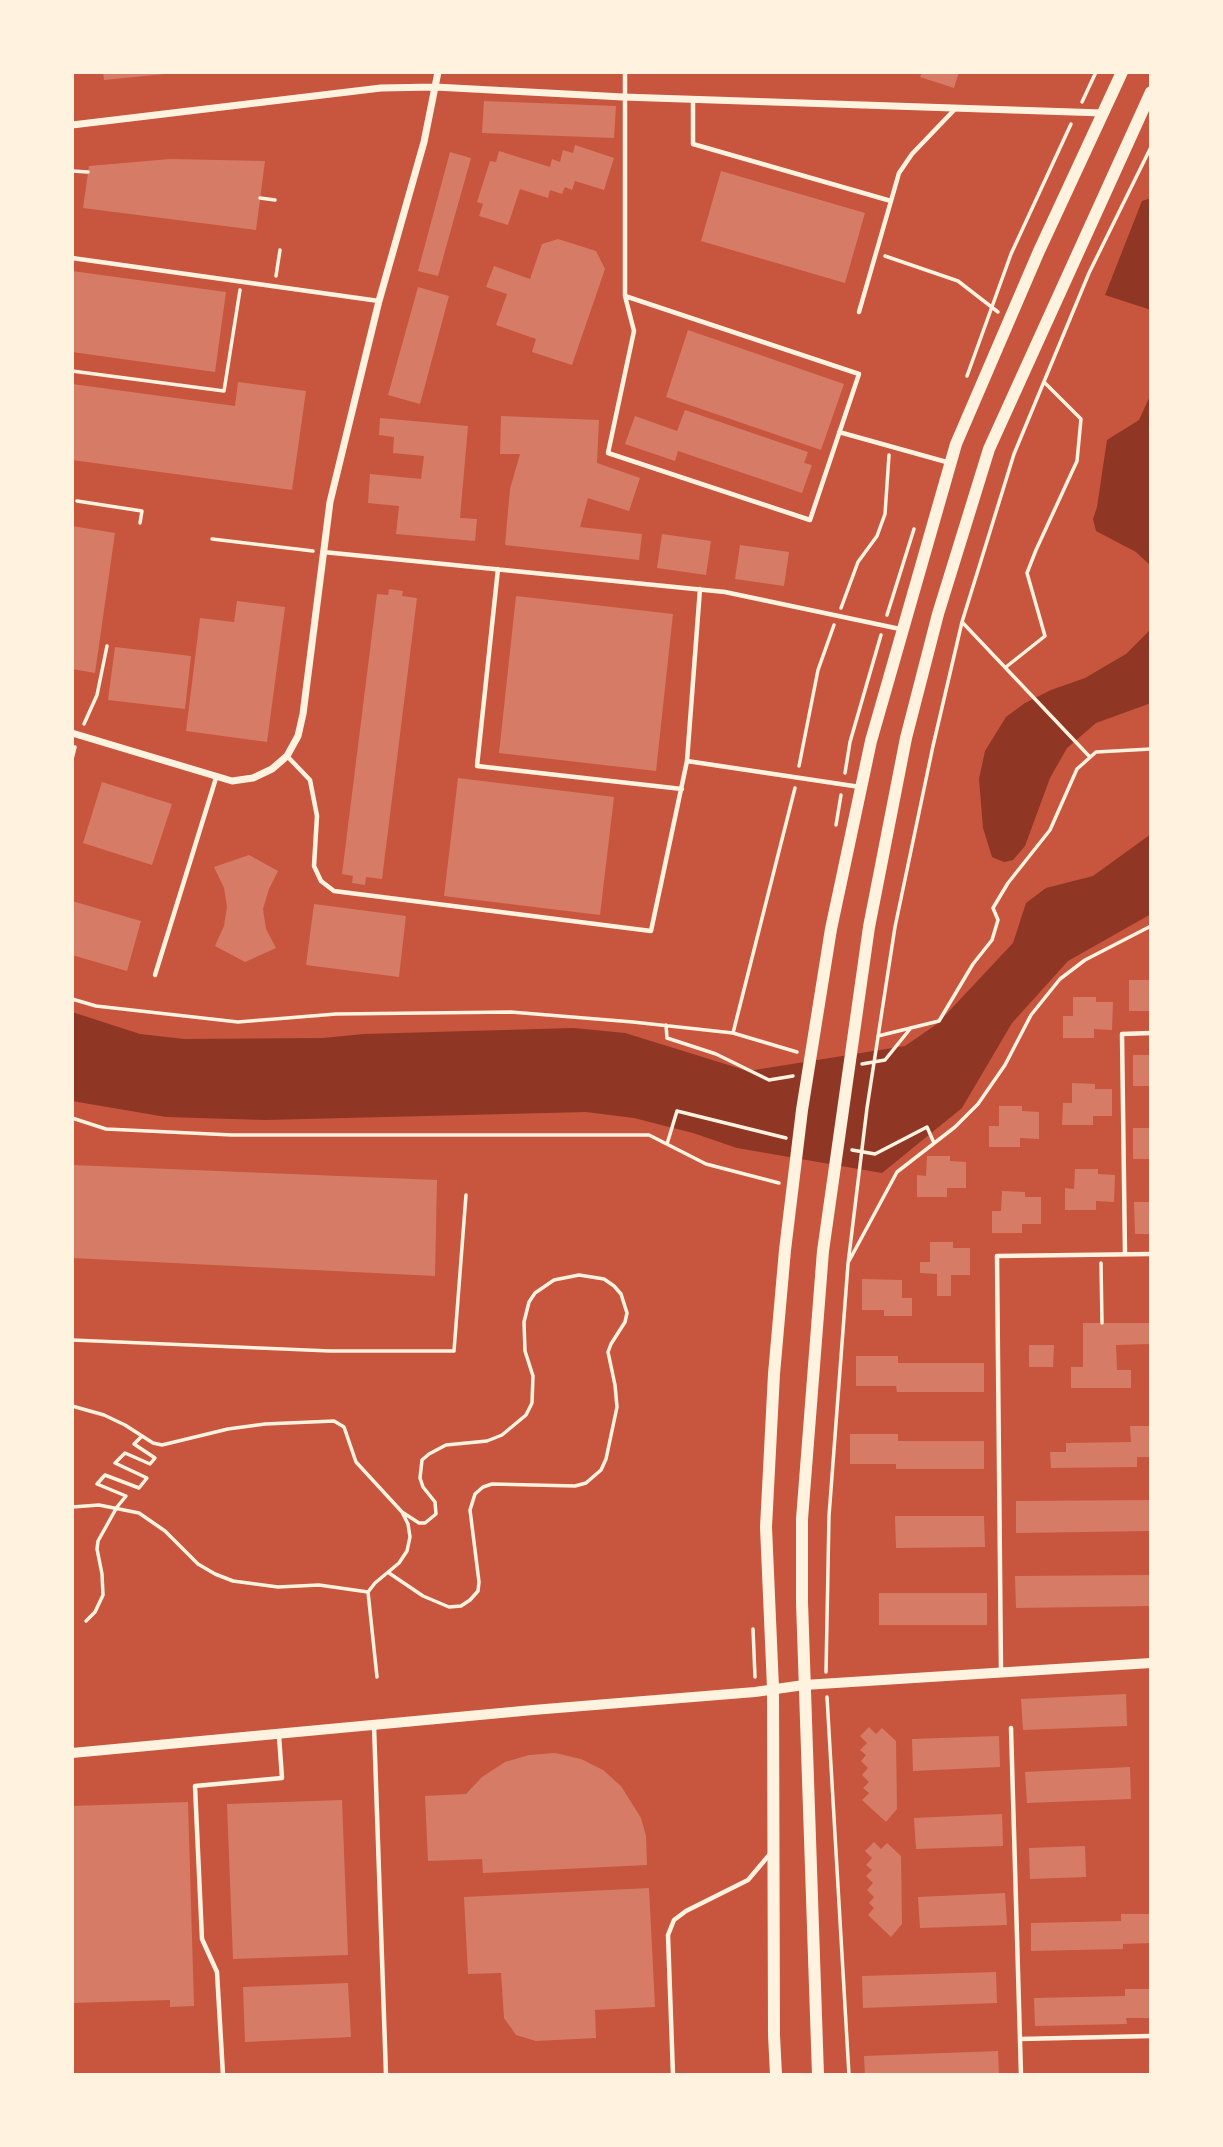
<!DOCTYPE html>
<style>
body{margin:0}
#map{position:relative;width:1223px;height:2147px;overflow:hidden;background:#c8553d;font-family:Montserrat,sans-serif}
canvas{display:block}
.frame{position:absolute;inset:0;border:74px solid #fff3e0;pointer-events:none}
</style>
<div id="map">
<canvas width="1223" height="2147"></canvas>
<div class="frame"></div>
</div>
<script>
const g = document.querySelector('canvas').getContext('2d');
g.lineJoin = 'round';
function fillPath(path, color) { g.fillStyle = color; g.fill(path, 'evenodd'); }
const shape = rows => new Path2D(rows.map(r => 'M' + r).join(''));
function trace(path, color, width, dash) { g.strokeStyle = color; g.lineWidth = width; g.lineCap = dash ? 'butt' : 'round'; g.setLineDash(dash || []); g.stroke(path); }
fillPath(shape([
 [1151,198,1151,310,1105,295,1142,201],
 [1151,394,1151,566,1136,552,1096,531,1093,519,1097,507,1107,440,1139,420],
 [1151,629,1151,703,1096,723,1067,748,1050,778,1025,846,1013,860,1004,862,992,857,983,828,979,779,985,751,1006,717,1025,703,1051,690,1085,678,1126,654],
 [1151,834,1151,914,1068,961,1012,1023,962,1108,882,1173,737,1148,693,1133,634,1118,586,1112,265,1120,166,1117,72,1101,72,1012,140,1034,184,1039,323,1038,364,1034,574,1028,625,1033,748,1071,905,1046,937,1024,1013,943,1026,903,1046,888,1093,876]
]), '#8f3625');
fillPath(shape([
 [103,72,165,72,165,74,104,80],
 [922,72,959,72,954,88,920,77],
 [484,101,616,106,614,138,482,133],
 [575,145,614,158,604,190,575,181,572,190,565,187,562,194,550,190,548,198,520,189,508,225,479,216,483,204,477,202,490,161,496,162,499,151,550,167,552,159,560,162,563,150,573,153],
 [450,152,471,158,438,276,418,271],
 [170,159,265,161,256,230,83,208,89,166],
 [721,171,865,213,845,283,701,241],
 [558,239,596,251,605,269,572,365,532,352,536,339,496,325,507,294,486,287,494,266,530,279,542,244],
 [72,271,226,292,215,372,72,352],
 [418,287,449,296,420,404,388,395],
 [688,330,844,384,821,450,666,397],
 [238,382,306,391,292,490,72,460,72,384,235,406],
 [685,410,808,452,804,463,812,465,802,493,678,451,675,461,625,444,635,416,677,431],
 [501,416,599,420,597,463,640,478,629,511,588,498,580,527,642,534,639,560,505,545,510,489,520,454,500,454],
 [380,418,468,426,460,518,477,519,475,541,396,534,399,506,368,503,370,474,421,479,424,456,393,453,394,437,379,435],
 [72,526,115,533,95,673,72,669],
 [662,534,711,541,706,575,657,568],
 [740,545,789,552,784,586,735,579],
 [389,589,403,591,402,596,417,598,382,879,366,877,365,885,352,883,353,876,342,874,377,594,388,595],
 [516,596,673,614,656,771,499,753],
 [237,601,285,607,267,742,186,731,200,618,234,622],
 [115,647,191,656,185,709,108,700],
 [458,778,614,797,600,915,444,896],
 [102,782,172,804,152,865,83,843],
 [249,855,278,871,269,889,263,909,266,929,276,948,245,962,215,946,224,926,227,907,224,888,214,867],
 [72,901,141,921,127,971,72,955],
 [314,904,406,916,399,977,306,965],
 [1129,980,1151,980,1151,1011,1129,1011],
 [1073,997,1096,997,1096,1002,1113,1002,1112,1030,1094,1029,1094,1038,1063,1038,1063,1016,1073,1016],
 [1133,1055,1151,1055,1151,1086,1133,1086],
 [1072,1083,1095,1084,1095,1089,1112,1089,1112,1116,1093,1116,1093,1125,1062,1125,1063,1103,1072,1103],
 [999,1106,1022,1106,1022,1111,1039,1112,1039,1139,1020,1138,1020,1147,989,1147,989,1126,999,1126],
 [1133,1128,1151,1128,1151,1159,1133,1159],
 [927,1156,950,1156,950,1161,966,1162,966,1188,947,1188,947,1197,917,1197,917,1175,926,1176],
 [72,1165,437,1180,435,1276,72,1258],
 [1075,1169,1098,1169,1098,1174,1115,1175,1114,1202,1096,1201,1096,1210,1065,1210,1065,1188,1074,1189],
 [1002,1191,1025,1192,1025,1197,1041,1197,1041,1224,1022,1224,1022,1233,992,1233,992,1211,1001,1211],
 [1134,1202,1151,1202,1151,1234,1135,1234],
 [930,1242,953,1242,953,1248,970,1248,970,1275,951,1275,951,1296,937,1296,937,1274,920,1273,920,1262,930,1262],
 [862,1279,902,1280,902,1298,912,1298,912,1316,884,1316,884,1310,862,1310],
 [1083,1323,1151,1323,1151,1344,1116,1345,1117,1370,1131,1370,1131,1388,1071,1388,1071,1367,1083,1367],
 [1029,1345,1054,1345,1053,1367,1029,1367],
 [856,1356,898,1356,898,1363,984,1363,984,1392,897,1392,896,1386,856,1386],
 [1130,1426,1151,1426,1151,1457,1137,1457,1137,1467,1051,1468,1050,1452,1066,1452,1066,1443,1131,1442],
 [850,1434,898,1434,898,1441,984,1441,984,1469,896,1469,896,1464,850,1464],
 [1151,1500,1151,1531,1016,1533,1016,1501],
 [895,1516,984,1516,985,1547,896,1548],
 [1151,1575,1151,1606,1016,1608,1015,1576],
 [879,1593,987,1593,987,1625,879,1625],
 [1126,1694,1127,1726,1023,1730,1021,1699],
 [869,1727,876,1734,882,1728,896,1741,897,1809,886,1822,862,1800,869,1793,863,1788,869,1782,862,1775,868,1768,861,1761,866,1755,860,1750,867,1743,860,1736],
 [999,1736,1000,1767,913,1771,912,1739],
 [555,1753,581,1759,603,1770,621,1786,641,1818,646,1836,647,1865,483,1873,482,1859,428,1861,425,1796,466,1794,482,1777,505,1762,529,1755],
 [1130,1767,1131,1799,1027,1803,1025,1772],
 [342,1800,348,1955,233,1959,227,1804],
 [188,1802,194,2006,170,2007,170,2000,72,2003,72,1806],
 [1002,1814,1003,1846,916,1849,914,1818],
 [874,1842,881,1849,887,1843,901,1856,902,1924,891,1937,868,1915,874,1908,869,1903,874,1897,867,1890,873,1883,866,1876,872,1870,866,1865,872,1858,865,1851],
 [1085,1846,1086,1877,1030,1879,1029,1848],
 [649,1888,655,2007,595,2010,596,2038,536,2041,516,2035,504,2018,501,1973,468,1974,464,1897],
 [1005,1893,1007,1925,920,1928,918,1897],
 [1121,1914,1151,1914,1151,1943,1123,1944,1123,1949,1031,1951,1031,1923,1121,1921],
 [996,1972,997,2003,863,2008,862,1976],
 [348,1983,351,2037,245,2042,243,1987],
 [1125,1989,1151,1989,1151,2018,1126,2018,1127,2024,1035,2026,1034,1998,1125,1996],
 [998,2051,999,2075,865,2075,864,2056]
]), '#d67c66');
trace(shape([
 [1082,102,1096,72],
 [72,171,88,172],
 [260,198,275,200],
 [885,256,958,281,998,312],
 [276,276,280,250],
 [72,371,224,391,240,290],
 [967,376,1011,254,1071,124],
 [77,501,142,511,140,523],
 [212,539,313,551],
 [841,608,858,562,877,536,885,514,889,455],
 [887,615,914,529],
 [962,622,1089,756],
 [1006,667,1045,636,1027,573,1036,550,1077,461,1081,419,1044,382],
 [84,724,97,695,107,646],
 [72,759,75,747],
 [799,766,818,670,834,625],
 [845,773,850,742,881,635],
 [836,825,841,795],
 [72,999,96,1006,238,1022,336,1014,511,1012,633,1022,733,1033,797,1052],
 [666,1025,667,1038,716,1054,769,1080,793,1076],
 [733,1033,795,788],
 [878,1036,939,1021,973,964,992,940,998,920,993,908,1008,883,1050,830,1077,769,1096,752,1151,749],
 [862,1064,885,1060,910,1029],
 [72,1118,106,1129,232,1135,649,1135,706,1164,779,1183],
 [667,1144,677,1111,786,1138],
 [852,1150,875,1154,927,1127,934,1143],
 [849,1261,897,1172,955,1127,978,1104,1005,1065,1031,1015,1060,979,1085,960,1151,926],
 [1101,1263,1102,1323],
 [72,1340,330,1351,454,1351,466,1195],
 [72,1406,104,1415,125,1425,153,1443,162,1445,228,1429,265,1424,334,1421,344,1427,356,1462,402,1512,408,1524,410,1537,407,1551,399,1563,375,1583,368,1592],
 [72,1507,99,1505,139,1513,165,1531,198,1564,215,1574,233,1581,278,1587,319,1585,368,1592],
 [389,1573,423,1596,449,1607,461,1606,470,1600,478,1591,479,1582,470,1510,475,1494,483,1487,492,1484,575,1486,586,1483,601,1470,606,1459,617,1407,615,1385,608,1352,611,1344,625,1322,627,1313,621,1294,614,1286,604,1279,579,1275,554,1280,535,1293,529,1302,524,1322,525,1351,533,1376,532,1403,526,1415,502,1435,487,1441,446,1445,429,1454,422,1460,420,1478,423,1487,435,1502,436,1514,425,1523,419,1523,402,1512],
 [368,1592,377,1677],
 [86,1621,95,1612,103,1595,102,1574,97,1549,98,1541,117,1507,126,1496,97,1484,105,1475,139,1488,147,1478,115,1463,125,1453,150,1464,155,1458,134,1444,142,1436],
 [753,1629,755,1677],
 [826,1672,829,1516,848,1264,867,1108,895,927,933,746,962,622,1014,454,1089,273,1151,147],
 [827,1697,849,2075]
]), '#fff3e0', 3.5);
trace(shape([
 [693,99,693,144,891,201,899,173,912,154,956,108],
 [72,258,379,301],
 [625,296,859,374,810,520,608,453,634,331,625,296,625,72],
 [859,312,891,201],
 [839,432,950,463],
 [323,552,725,592,900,629],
 [498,569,477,766,682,789],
 [287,756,310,780,317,816,314,866,321,881,334,891,651,931,687,761,860,787],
 [687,761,700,589],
 [155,975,216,778],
 [1125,1254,1122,1034,1151,1033],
 [1001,1672,997,1256,1151,1254],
 [374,1726,386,2075],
 [1011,1728,1021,2075],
 [1020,2039,1151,2036],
 [223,2075,217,1972,202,1939,195,1786,282,1778,279,1736],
 [673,2075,668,1935,674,1920,686,1911,748,1880,770,1854]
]), '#fff3e0', 4.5);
trace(shape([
 [72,125,381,88,435,87,623,97,1103,113],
 [72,733,232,781,253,778,272,769,287,756,298,736,303,714,330,502,379,301,424,142,438,72]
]), '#fff3e0', 7);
trace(shape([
 [72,1753,533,1710,755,1692,804,1685,1151,1663]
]), '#fff3e0', 10);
trace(shape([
 [776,2075,774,2035,773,1688,766,1527,774,1374,785,1250,802,1110,831,929,871,741,956,444,1039,251,1122,72],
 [818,2075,802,1602,802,1519,823,1251,869,927,906,738,938,614,989,449,1151,92]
]), '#fff3e0', 12);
</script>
